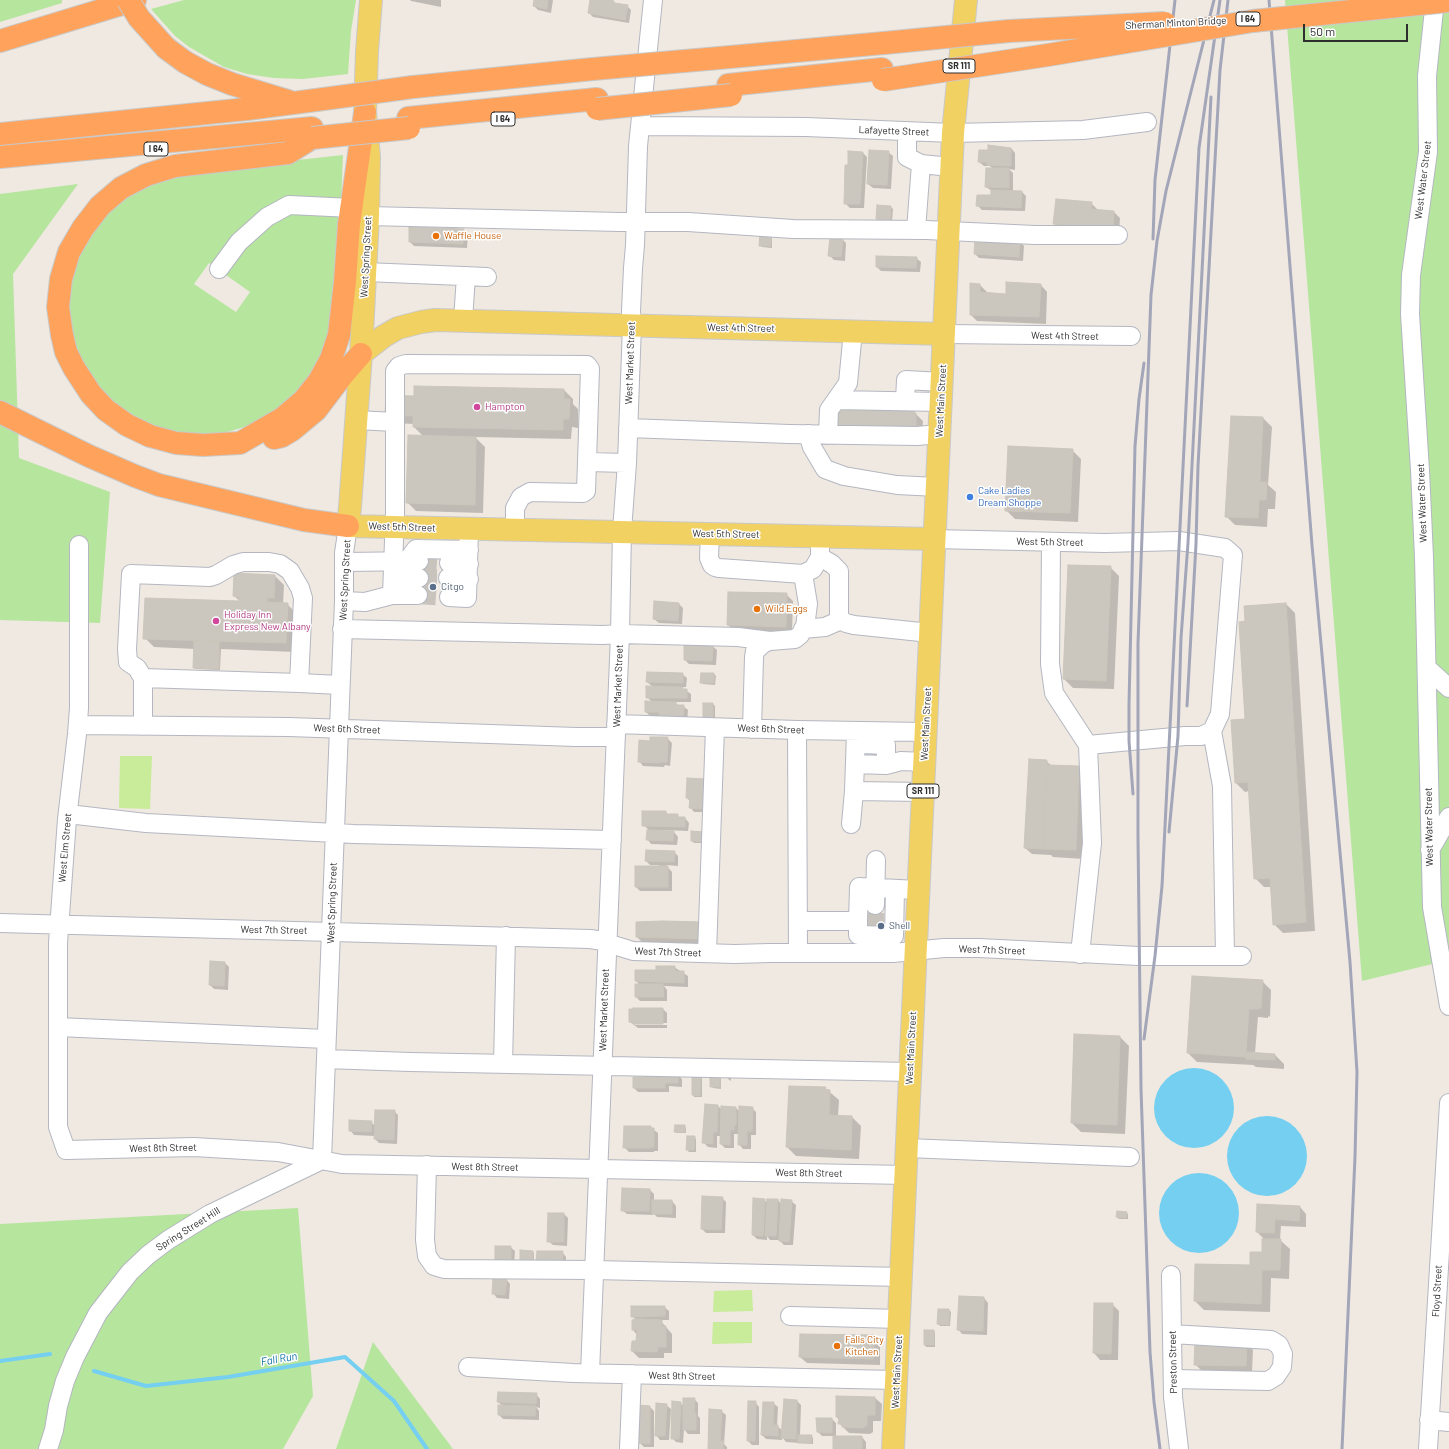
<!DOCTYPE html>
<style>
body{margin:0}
#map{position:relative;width:1449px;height:1449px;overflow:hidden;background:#efe9e1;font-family:Barlow,sans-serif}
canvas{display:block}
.scale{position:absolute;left:1303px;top:24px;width:105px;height:18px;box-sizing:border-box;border:2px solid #2e2e2e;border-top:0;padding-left:5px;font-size:12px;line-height:14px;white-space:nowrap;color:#2e2e2e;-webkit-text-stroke:3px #fff;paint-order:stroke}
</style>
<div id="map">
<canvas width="1449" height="1449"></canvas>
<div class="scale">50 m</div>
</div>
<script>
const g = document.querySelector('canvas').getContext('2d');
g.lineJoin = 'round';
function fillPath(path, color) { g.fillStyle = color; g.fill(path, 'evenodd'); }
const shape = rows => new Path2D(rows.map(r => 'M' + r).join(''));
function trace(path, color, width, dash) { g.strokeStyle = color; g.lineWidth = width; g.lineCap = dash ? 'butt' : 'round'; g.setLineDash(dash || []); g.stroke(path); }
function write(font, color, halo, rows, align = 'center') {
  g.font = font + ' Barlow,sans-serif'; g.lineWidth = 3; g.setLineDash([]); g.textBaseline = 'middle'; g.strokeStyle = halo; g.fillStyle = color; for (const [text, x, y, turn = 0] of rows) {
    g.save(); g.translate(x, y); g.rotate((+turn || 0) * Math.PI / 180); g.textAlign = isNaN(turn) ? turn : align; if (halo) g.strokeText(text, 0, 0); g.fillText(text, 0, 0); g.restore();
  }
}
fillPath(shape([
 [0,0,62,0,62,3,0,22],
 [184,0,356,0,351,31,348,74,303,79,274,78,247,74,224,67,189,47,175,36,151,9],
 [1285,0,1449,0,1449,960,1362,981],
 [343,155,340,228,331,323,325,348,312,374,293,397,272,414,248,426,220,434,190,435,160,429,132,417,110,400,92,379,77,353,68,325,68,303,71,269,98,222,135,190,179,173],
 [209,263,250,292,236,312,194,284],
 [78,184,13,274,19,458,110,492,100,623,0,620,0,194],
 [298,1208,313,1396,283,1449,0,1449,0,1224],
 [373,1342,453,1449,336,1449]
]), '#b6e59e');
fillPath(shape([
 [120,756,152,756,150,809,119,808],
 [752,1290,753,1311,713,1312,714,1291],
 [713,1322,752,1322,752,1343,712,1344]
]), '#c9ec9a');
fillPath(shape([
 '1154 1108a40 40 0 1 1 80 0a40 40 0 1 1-80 0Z',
 '1227 1156a40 40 0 1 1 80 0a40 40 0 1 1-80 0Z',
 '1159 1213a40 40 0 1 1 80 0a40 40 0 1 1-80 0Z'
]), '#75cff0');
fillPath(shape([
 [410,0,441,0,441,7,411,1],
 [535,0,553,0,551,13,538,10,534,6],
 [591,0,614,2,616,4,627,6,631,10,629,23,593,17,589,13],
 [1011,148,1015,153,1015,170,1009,169,1013,173,1013,192,1022,192,1026,196,1025,211,982,210,977,205,992,196,992,191,986,187,993,169,990,166,984,166,979,162],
 [888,152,893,156,891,189,873,188,868,184],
 [863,153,867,157,864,208,850,208,845,203,849,166],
 [1091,203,1098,210,1114,212,1120,218,1119,235,1061,230,1055,224],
 [891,207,893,209,892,222,879,221,877,219],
 [463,230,468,234,467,248,414,246,410,242],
 [772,235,772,248,762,247,760,245],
 [842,239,846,243,845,261,834,260,830,256],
 [1020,241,1024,246,1023,261,979,258,975,254],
 [916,258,921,262,920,272,881,271,877,267],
 [971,284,980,285,987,292,987,294,1007,295,1041,285,1047,292,1046,324,977,321,971,315],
 [564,390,573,399,573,404,578,409,578,428,572,427,571,439,475,437,485,447,483,513,416,511,407,502,423,436,414,427,414,424,395,423,415,397],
 [914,412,923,421,922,434,838,427],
 [1263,418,1272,427,1268,485,1276,492,1275,509,1268,509,1267,527,1235,525,1226,516],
 [1072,450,1081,459,1078,522,1015,519,1006,510],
 [1110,567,1119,576,1114,689,1073,688,1064,679],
 [275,576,284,585,283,604,287,604,296,613,295,652,221,649,220,670,196,669,194,667,195,649,154,647,145,638,241,602,234,596],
 [786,594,793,601,792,633,735,632,728,625],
 [679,604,683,608,682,624,659,623,654,619],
 [1286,604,1295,613,1315,931,1283,933,1274,924,1272,887,1264,887,1255,878,1249,791,1245,792,1236,783,1246,720,1246,622],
 [712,646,717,650,716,665,689,664,685,660],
 [682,674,687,678,686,687,681,687,691,694,691,702,675,702,678,706,683,706,688,710,687,723,660,716,650,716,646,712,652,702,647,697,653,687,647,682],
 [714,674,716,676,715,685,703,684,701,682],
 [704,704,713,704,715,706,715,721],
 [667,738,672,743,670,766,665,765,664,767,643,766,639,761,651,742],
 [1046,761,1052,766,1079,767,1088,776,1084,859,1053,857,1051,855,1032,854,1025,848],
 [704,780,707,812,694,812,690,807,690,801,687,798],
 [666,812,668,815,677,815,680,818,685,818,689,823,688,831,663,830,663,832,674,832,678,837,677,845,651,844,647,839,648,829,643,825],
 [692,832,707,843,694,843,692,841],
 [674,852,678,856,678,866,666,865,672,872,672,891,640,891,636,887,659,867,659,865,650,865,646,861],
 [703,923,710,946,643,943,637,937],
 [224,962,229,967,228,990,214,989,210,985],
 [674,967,688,976,688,987,664,986,667,990,667,1001,640,1001,636,997,640,985,636,981,657,971],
 [1262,981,1271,990,1270,1017,1268,1016,1268,1018,1258,1017,1255,1053,1275,1055,1284,1064,1284,1069,1256,1067,1253,1065,1197,1062,1188,1053],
 [663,1009,667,1013,667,1023,633,1023,635,1025,667,1025,667,1028,638,1028,630,1022],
 [1075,1035,1120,1037,1129,1046,1125,1134,1081,1132,1072,1123],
 [693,1074,702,1076,702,1097,694,1097,693,1095],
 [678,1075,682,1079,682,1087,669,1086,669,1092,638,1092,634,1088,649,1078],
 [711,1075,721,1077,721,1089,713,1088,711,1086],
 [728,1075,731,1077,731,1081,728,1079],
 [825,1088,839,1100,838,1116,852,1117,861,1126,859,1159,796,1156,787,1147],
 [718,1106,722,1110,735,1107,740,1112,752,1108,756,1112,756,1135,751,1135,751,1149,743,1149,739,1144,739,1134,734,1134,734,1148,725,1148,721,1144,721,1136,717,1136,717,1148,708,1147,704,1143],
 [394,1111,398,1115,397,1144,379,1143,375,1139,375,1136,354,1135,350,1130,371,1122,375,1126],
 [684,1126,686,1128,686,1133,677,1133,675,1132],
 [650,1127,658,1133,658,1151,654,1151,654,1152,629,1152,624,1147],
 [694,1137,696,1139,696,1152,689,1152,687,1150],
 [650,1190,654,1194,654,1201,672,1201,676,1206,676,1218,657,1217,653,1213,653,1215,627,1214,622,1210],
 [722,1198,726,1202,725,1233,706,1233,702,1229],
 [764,1200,768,1203,778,1200,782,1205,791,1201,796,1205,793,1245,784,1245,779,1240,770,1240,767,1236,767,1240,757,1239,753,1235],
 [1258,1205,1300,1207,1306,1214,1306,1227,1281,1226,1280,1240,1290,1249,1289,1279,1271,1278,1270,1312,1204,1310,1195,1301,1251,1266,1263,1253,1263,1238,1257,1232],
 [1126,1213,1128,1214,1128,1219,1119,1219,1117,1217],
 [564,1214,568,1218,567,1246,553,1245,548,1241],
 [496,1247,510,1247,515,1251,514,1266],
 [521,1251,532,1252,534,1253,534,1265],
 [538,1252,562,1252,566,1257,566,1266],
 [506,1279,510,1284,509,1299,497,1298,493,1293],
 [960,1297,984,1298,988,1303,987,1335,962,1334,958,1329],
 [1095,1304,1112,1304,1119,1311,1118,1360,1100,1360,1094,1353],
 [664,1307,669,1311,669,1320,660,1320,672,1334,672,1353,664,1353,664,1358,639,1358,632,1351,633,1342,637,1342,637,1335,633,1330,637,1321,632,1316],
 [949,1310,951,1312,950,1326,940,1326,938,1324],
 [934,1331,935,1333,935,1347,926,1347,925,1345],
 [874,1336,880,1343,880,1365,807,1363,800,1357],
 [1247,1344,1253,1350,1252,1372,1202,1371,1195,1364],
 [536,1394,540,1399,540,1408,536,1407,539,1411,539,1420,503,1419,499,1415,503,1406,498,1402],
 [875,1398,882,1404,881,1421,873,1421,873,1432,870,1434,849,1433,839,1423,839,1420,837,1417],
 [694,1399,698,1403,698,1416,700,1418,700,1434,688,1434,684,1429,683,1443,676,1442,672,1438,680,1403,684,1406],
 [785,1400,797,1401,801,1405,800,1436,811,1436,813,1438,813,1444,786,1442,782,1437,782,1440,766,1439,762,1435,773,1403,778,1407,777,1426,783,1431],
 [755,1402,759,1407,759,1445,752,1445,748,1441],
 [666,1405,671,1409,669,1440,660,1440,656,1435],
 [640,1406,650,1407,654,1411,654,1447,644,1447,640,1443],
 [721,1411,726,1415,724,1444,727,1447,727,1449,709,1449],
 [817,1419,832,1419,836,1423,836,1437,862,1437,866,1442,866,1449,834,1449,834,1436,822,1436,818,1432]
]), '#0003');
trace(shape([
 [0,1361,50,1354],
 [94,1371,146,1386,228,1377,345,1357,394,1401,427,1449]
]), '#75cff0', 4);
const building = shape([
 [534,0,548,0,547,9,533,6,534,0],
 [590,0,609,0,614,1,614,3,628,5,625,20,588,13,590,0],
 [988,145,1011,148,1011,166,987,165,987,162,978,162,979,150,988,150,988,145],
 [869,150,889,151,887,185,867,184,869,150],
 [848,151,863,152,860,204,844,204,845,165,848,165,848,151],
 [986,168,1009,168,1009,188,985,187,986,168],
 [991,190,1022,191,1021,208,976,206,977,195,991,195,991,190],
 [1056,199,1092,202,1091,209,1114,211,1113,229,1053,224,1056,199],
 [877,205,891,206,890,220,876,219,877,205],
 [409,227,464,229,463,244,409,242,409,227],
 [760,232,771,232,771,246,759,246,760,232],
 [830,237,843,238,841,257,828,256,830,237],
 [975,238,1020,240,1019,257,974,254,975,238],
 [876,256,917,257,916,268,876,267,876,256],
 [1006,282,1041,284,1039,317,970,315,970,283,980,284,980,292,1006,294,1006,282],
 [414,386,564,389,564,399,570,399,569,419,563,419,563,430,413,427,413,416,385,415,386,395,414,396,414,386],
 [838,409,914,411,914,413,916,413,916,428,837,427,838,409],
 [1231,416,1263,417,1260,482,1267,482,1266,500,1259,500,1258,518,1225,517,1231,416],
 [408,435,476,437,475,505,406,503,408,435],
 [1008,446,1073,449,1070,513,1005,511,1008,446],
 [1068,565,1111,566,1106,681,1063,679,1068,565],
 [234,573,275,575,274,598,267,598,267,602,288,603,286,643,143,639,145,598,239,601,239,597,233,596,234,573],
 [728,592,787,593,786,627,727,625,728,592],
 [654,601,679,603,678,621,653,619,654,601],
 [1286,603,1306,922,1273,925,1270,878,1254,879,1248,782,1235,783,1231,720,1245,719,1239,622,1245,621,1244,606,1286,603],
 [194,640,219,641,219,669,193,668,194,640],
 [684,644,713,645,712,661,684,660,684,644],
 [647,672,683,673,683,683,646,682,647,672],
 [701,673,714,673,714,683,700,683,701,673],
 [646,686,683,687,682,689,687,689,687,698,646,698,646,686],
 [645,701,676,702,676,705,684,705,683,719,659,717,659,712,645,712,645,701],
 [703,703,713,703,713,720,703,720,703,703],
 [650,737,668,737,667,762,661,762,660,763,638,762,639,740,650,741,650,737],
 [1029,759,1047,760,1043,849,1024,848,1029,759],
 [1047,765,1079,766,1076,850,1043,849,1047,765],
 [687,778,705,779,703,809,689,808,690,798,686,798,687,778],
 [642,811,666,811,666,814,678,814,678,817,685,817,685,827,642,826,642,811],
 [647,830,674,831,673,841,646,840,647,830],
 [691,831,705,832,705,842,691,841,691,831],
 [646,850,675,851,674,862,645,861,646,850],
 [635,866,668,866,668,887,635,887,635,866],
 [663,921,704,922,703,939,636,937,636,922,663,921],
 [210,961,225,962,224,986,209,985,210,961],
 [656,966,675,966,675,971,684,971,684,983,635,981,635,970,656,970,656,966],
 [1192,976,1263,980,1261,1008,1259,1008,1259,1009,1249,1009,1246,1052,1275,1054,1275,1060,1246,1059,1246,1057,1187,1053,1192,976],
 [635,984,663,984,664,997,635,997,635,984],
 [633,1008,663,1008,663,1024,633,1024,633,1022,629,1022,629,1009,633,1009,633,1008],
 [1074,1034,1120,1036,1117,1125,1071,1123,1074,1034],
 [692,1073,701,1073,700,1096,692,1095,692,1073],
 [648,1074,678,1074,678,1083,665,1083,665,1088,633,1088,633,1077,648,1077,648,1074],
 [710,1074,720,1074,720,1087,710,1087,710,1074],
 [789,1086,826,1087,825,1089,830,1090,829,1115,852,1116,851,1150,786,1147,789,1086],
 [705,1104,718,1105,717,1132,713,1132,713,1144,702,1143,705,1104],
 [721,1106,736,1107,736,1125,734,1125,734,1130,730,1130,730,1145,720,1144,721,1106],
 [739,1106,753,1107,752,1131,747,1131,747,1145,738,1145,739,1106],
 [375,1110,395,1110,394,1140,374,1139,375,1110],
 [349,1120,372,1121,371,1132,349,1131,349,1120],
 [675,1125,685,1125,685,1132,674,1132,675,1125],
 [624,1126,651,1126,651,1128,654,1128,654,1147,651,1147,651,1148,623,1148,624,1126],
 [687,1136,695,1136,694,1150,686,1150,687,1136],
 [622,1188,650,1189,649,1211,621,1211,622,1188],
 [702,1196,723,1197,721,1230,701,1229,702,1196],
 [753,1198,765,1199,763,1236,752,1235,753,1198],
 [767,1199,778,1199,776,1236,765,1236,767,1199],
 [781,1199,792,1200,789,1242,779,1241,781,1199],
 [652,1200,672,1200,672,1214,652,1214,652,1200],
 [1257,1204,1300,1206,1299,1221,1275,1219,1274,1233,1256,1232,1257,1204],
 [1117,1211,1127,1212,1126,1218,1116,1217,1117,1211],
 [548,1213,564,1213,564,1242,547,1242,548,1213],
 [1262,1239,1281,1239,1280,1270,1262,1270,1261,1304,1194,1301,1195,1264,1250,1265,1250,1252,1262,1252,1262,1239],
 [495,1246,511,1246,511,1262,495,1262,495,1246],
 [520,1250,533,1251,533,1264,520,1264,520,1250],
 [537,1251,563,1251,562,1263,536,1262,537,1251],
 [493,1277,507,1278,505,1295,492,1294,493,1277],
 [959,1296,984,1297,983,1331,957,1330,959,1296],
 [1094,1303,1113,1303,1111,1354,1093,1353,1094,1303],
 [631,1306,665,1306,665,1316,631,1317,631,1306],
 [938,1309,949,1309,949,1325,937,1324,938,1309],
 [637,1319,662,1320,662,1326,666,1326,666,1347,658,1347,657,1352,631,1351,632,1341,636,1341,637,1330,632,1330,632,1320,637,1319],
 [924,1330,934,1330,934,1345,924,1345,924,1330],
 [800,1334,874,1335,873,1359,799,1357,800,1334],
 [1195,1341,1247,1343,1246,1366,1194,1365,1195,1341],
 [498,1392,537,1393,536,1404,497,1402,498,1392],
 [836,1396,875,1397,875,1415,867,1415,867,1425,863,1428,842,1427,842,1424,838,1424,839,1417,836,1417,836,1396],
 [683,1398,695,1398,694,1413,696,1413,696,1430,683,1430,683,1398],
 [784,1399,797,1400,796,1439,781,1438,784,1399],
 [672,1401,681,1402,679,1439,671,1439,672,1401],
 [748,1401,756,1401,755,1441,747,1441,748,1401],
 [763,1402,774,1402,773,1425,778,1425,778,1436,761,1435,763,1402],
 [656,1403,667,1404,665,1436,655,1436,656,1403],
 [498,1405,536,1406,535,1416,498,1415,498,1405],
 [639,1405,650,1406,650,1444,639,1443,639,1405],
 [709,1409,722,1410,720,1441,724,1441,723,1449,708,1449,709,1409],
 [816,1418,832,1418,832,1433,817,1432,816,1418],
 [798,1435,812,1435,811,1443,798,1443,798,1435],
 [833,1436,862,1436,862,1449,833,1449,833,1436]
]);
fillPath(building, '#cbc7bf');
trace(building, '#cbc5ba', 1);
trace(shape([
 [419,561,449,563],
 [419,578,448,578],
 [418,595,449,597],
 [875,931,875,905]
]), '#c8c4bd', 18, [18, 9]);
const minor = shape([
 [1435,0,1427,76,1428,152,1411,275,1410,314,1420,470,1424,557,1432,907,1449,1006],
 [640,126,806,127,953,133,1083,130,1147,122],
 [907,131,907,157,921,164,951,167],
 [368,216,620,222,688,222,793,229,926,230,1035,235,1118,235],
 [916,230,921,164],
 [219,269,239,242,267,217,289,205,352,208],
 [365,272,487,277],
 [463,320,466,276],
 [944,334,1131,336],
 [836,400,941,402],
 [905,401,906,380,942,382],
 [356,420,395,422],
 [628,428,789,434,917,436,939,434],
 [808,434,812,447,825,469,844,476,897,485,937,487],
 [828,435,829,410,848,383,853,331],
 [515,530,515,508,521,497,530,492,583,493,586,491,587,462,627,463],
 [710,533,709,558,712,565,715,567,719,568,803,574,813,569,820,557,820,536],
 [934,539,1105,543,1179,541,1225,548,1233,555,1220,714,1212,731,1201,736,1185,736,1088,745],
 [1051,542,1050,664,1054,693,1088,745,1092,843,1080,954],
 [79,545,79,708,77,734,67,819,58,943,58,1127,66,1150,194,1147,278,1152,342,1164,906,1175],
 [820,557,832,564,839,571,839,616,841,620,846,623,854,625,930,633],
 [407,561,416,549,469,550],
 [345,562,419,561],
 [449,563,469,564],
 [393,577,419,578],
 [448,578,469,579],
 [392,595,418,595],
 [449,597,467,598,469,529],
 [344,601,365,602,392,595,395,513,395,371,399,366,406,364,587,365,590,369,587,462],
 [342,629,603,635,620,634,738,637,770,641],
 [803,629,825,627,841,620],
 [1427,668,1449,688],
 [143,678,137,668,128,662,127,649,131,574,210,577,216,575,233,565,243,562,269,562,280,564,290,571,300,588,303,598,299,683],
 [616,724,797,730,926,732],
 [78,725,289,727,576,737,616,737],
 [143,726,143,678,299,683,340,685],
 [752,729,754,657,755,651,764,643,770,641,795,639,800,635,805,627,808,604,803,574],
 [797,730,798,953],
 [1212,731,1222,786,1225,956],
 [856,732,854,791,923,792],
 [862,744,886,745,886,765,901,761,924,762],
 [855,764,886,765],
 [68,814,146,823,354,834,612,840],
 [851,824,854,791],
 [1430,850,1449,817],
 [875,905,876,860],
 [798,921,858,921,859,887,918,890],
 [858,921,858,935,894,936,895,889],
 [0,923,590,939,603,941,607,943,633,951,735,954,769,953,893,953,944,948,979,948,1139,956,1242,956],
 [707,953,715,728],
 [58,1027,326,1039],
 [326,1059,410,1062,910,1072],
 [503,1064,506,936],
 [907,1148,1130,1157],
 [427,1165,425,1240,427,1256,434,1266,444,1269,594,1270,901,1277],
 [1171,1275,1173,1397,1179,1449],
 [790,1316,899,1319],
 [1172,1334,1271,1340,1279,1345,1283,1354,1282,1367,1276,1376,1268,1381,1173,1379],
 [468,1367,573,1373,896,1380],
 [590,1373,620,634,622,531,627,463,632,325,631,311,633,268,635,245,638,146,653,0],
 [1429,1420,1449,1422],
 [48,1449,54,1430,58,1406,65,1381,75,1357,98,1313,130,1272,148,1255,168,1240,210,1214,322,1160,344,601,344,553,348,526],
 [629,1449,632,1374],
 [1428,1449,1449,1103]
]);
const major = shape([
 [371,0,367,51,365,112,369,157,368,216,361,354,350,507,348,526,934,539],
 [361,354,384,336,398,328,421,322,435,320,944,334],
 [893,1449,953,133,966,0]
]);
const highway = shape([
 [0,41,135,0],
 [166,48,185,62,207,74,232,84,288,101],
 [719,58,884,43],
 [728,85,882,69],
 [413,87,593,69],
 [408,118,597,99],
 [0,134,247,109,316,100],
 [312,138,288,153,175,166,146,175,121,188,100,206,83,228,69,252,61,279,58,307,62,335,66,352,74,368,91,394,106,410,127,425,150,436,176,443,203,445,240,443,283,418,303,401,319,381,331,359,339,335,345,282,349,224,365,112],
 [0,157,312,128],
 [0,412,89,456,135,476,159,485,304,520,348,526],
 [274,438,282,436,292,430,316,410,341,377,361,354]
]);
trace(minor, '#b4b7c1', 20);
trace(major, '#c9c9c9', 24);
trace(highway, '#c9c9c9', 24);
trace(minor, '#fff', 18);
trace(major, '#f2d163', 22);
trace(highway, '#ffa35c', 22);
trace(shape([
 [1269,0,1312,545,1350,962,1357,1072,1355,1157,1342,1449],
 [1153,239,1155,180,1175,0],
 [1187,706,1196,544,1198,466,1220,70,1228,0],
 [1133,794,1129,741,1129,704,1135,446,1139,399,1144,363],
 [1169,832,1178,736,1181,638,1188,543,1211,97],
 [1144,1039,1155,956,1162,886,1199,148,1220,0],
 [1160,1449,1154,1402,1150,1352,1141,1089,1138,837,1138,643,1151,295,1157,241,1166,191,1214,0]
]), '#a3a6b8', 3);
const highwayBridge = shape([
 [128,0,139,18,166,48],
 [884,43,1009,31,1165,23],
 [593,69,719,58],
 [883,80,1048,55,1253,21,1449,1],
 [316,100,413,87],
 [597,109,731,95],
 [312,138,409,128]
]);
trace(highwayBridge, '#c9c9c9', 24, []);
trace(highwayBridge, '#ffa35c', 22);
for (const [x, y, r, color] of [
 [436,236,4,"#e8710a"],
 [477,407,4,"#d1479c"],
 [970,497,4,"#3f7fe0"],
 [433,587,4,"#5c6f8a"],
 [757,609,4,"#e8710a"],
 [216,621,4,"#d1479c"],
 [881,926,4,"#5c6f8a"],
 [837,1346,4,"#e8710a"]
]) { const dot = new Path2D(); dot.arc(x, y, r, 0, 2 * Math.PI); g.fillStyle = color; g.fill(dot); trace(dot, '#fff', 1.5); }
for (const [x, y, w] of [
 [1248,19,24],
 [959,66,32],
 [503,119,24],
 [156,149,24],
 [923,791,32]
]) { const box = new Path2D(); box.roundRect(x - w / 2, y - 7, w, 14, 3); g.fillStyle = '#fff'; g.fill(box); trace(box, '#2e2e2e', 1); }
write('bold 9px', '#2e2e2e', null, [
 ["I 64",1248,19],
 ["SR 111",959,66],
 ["I 64",503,119],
 ["I 64",156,149],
 ["SR 111",923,791]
]);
write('10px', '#2e2e2e', '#fff', [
 ["Sherman Minton Bridge",1176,23,-3],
 ["Lafayette Street",894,131,2],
 ["West Water Street",1423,180,-83],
 ["West Spring Street",366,257,-87],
 ["West 4th Street",741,328,1],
 ["West 4th Street",1065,336,1],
 ["West Market Street",630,363,-88],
 ["West Main Street",941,401,-87],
 ["West Water Street",1422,503,-92],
 ["West 5th Street",402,527,2],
 ["West 5th Street",726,534,1],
 ["West 5th Street",1050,542,1],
 ["West Spring Street",345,580,-87],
 ["West Market Street",618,686,-88],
 ["West Main Street",926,724,-87],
 ["West 6th Street",347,729,2],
 ["West 6th Street",771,729,2],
 ["West Water Street",1429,827,-91],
 ["West Elm Street",65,848,-85],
 ["West Spring Street",332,903,-88],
 ["West 7th Street",274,930,1],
 ["West 7th Street",992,950,2],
 ["West 7th Street",668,952,2],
 ["West Market Street",604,1010,-88],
 ["West Main Street",911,1048,-87],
 ["West 8th Street",163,1148,-1],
 ["West 8th Street",485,1167,1],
 ["West 8th Street",809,1173,1],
 ["Spring Street Hill",188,1229,-32],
 ["Floyd Street",1437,1291,-87],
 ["Preston Street",1173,1362,-91],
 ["West Main Street",897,1372,-87],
 ["West 9th Street",682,1376,1]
]);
write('10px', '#c56008', '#fff', [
 ["Waffle House",444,236],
 ["Wild Eggs",765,609],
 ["Falls City",845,1340],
 ["Kitchen",845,1352]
], 'left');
write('10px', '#b23c85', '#fff', [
 ["Hampton",485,407],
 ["Holiday Inn",224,615],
 ["Express New Albany",224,627]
], 'left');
write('10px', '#366cbe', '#fff', [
 ["Cake Ladies",978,491],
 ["Dream Shoppe",978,503]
], 'left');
write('10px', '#4e5e75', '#fff', [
 ["Citgo",441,587],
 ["Shell",889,926]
], 'left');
write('italic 11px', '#0d6fa3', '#fff', [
 ["Fall Run",279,1359,-10]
]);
</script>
